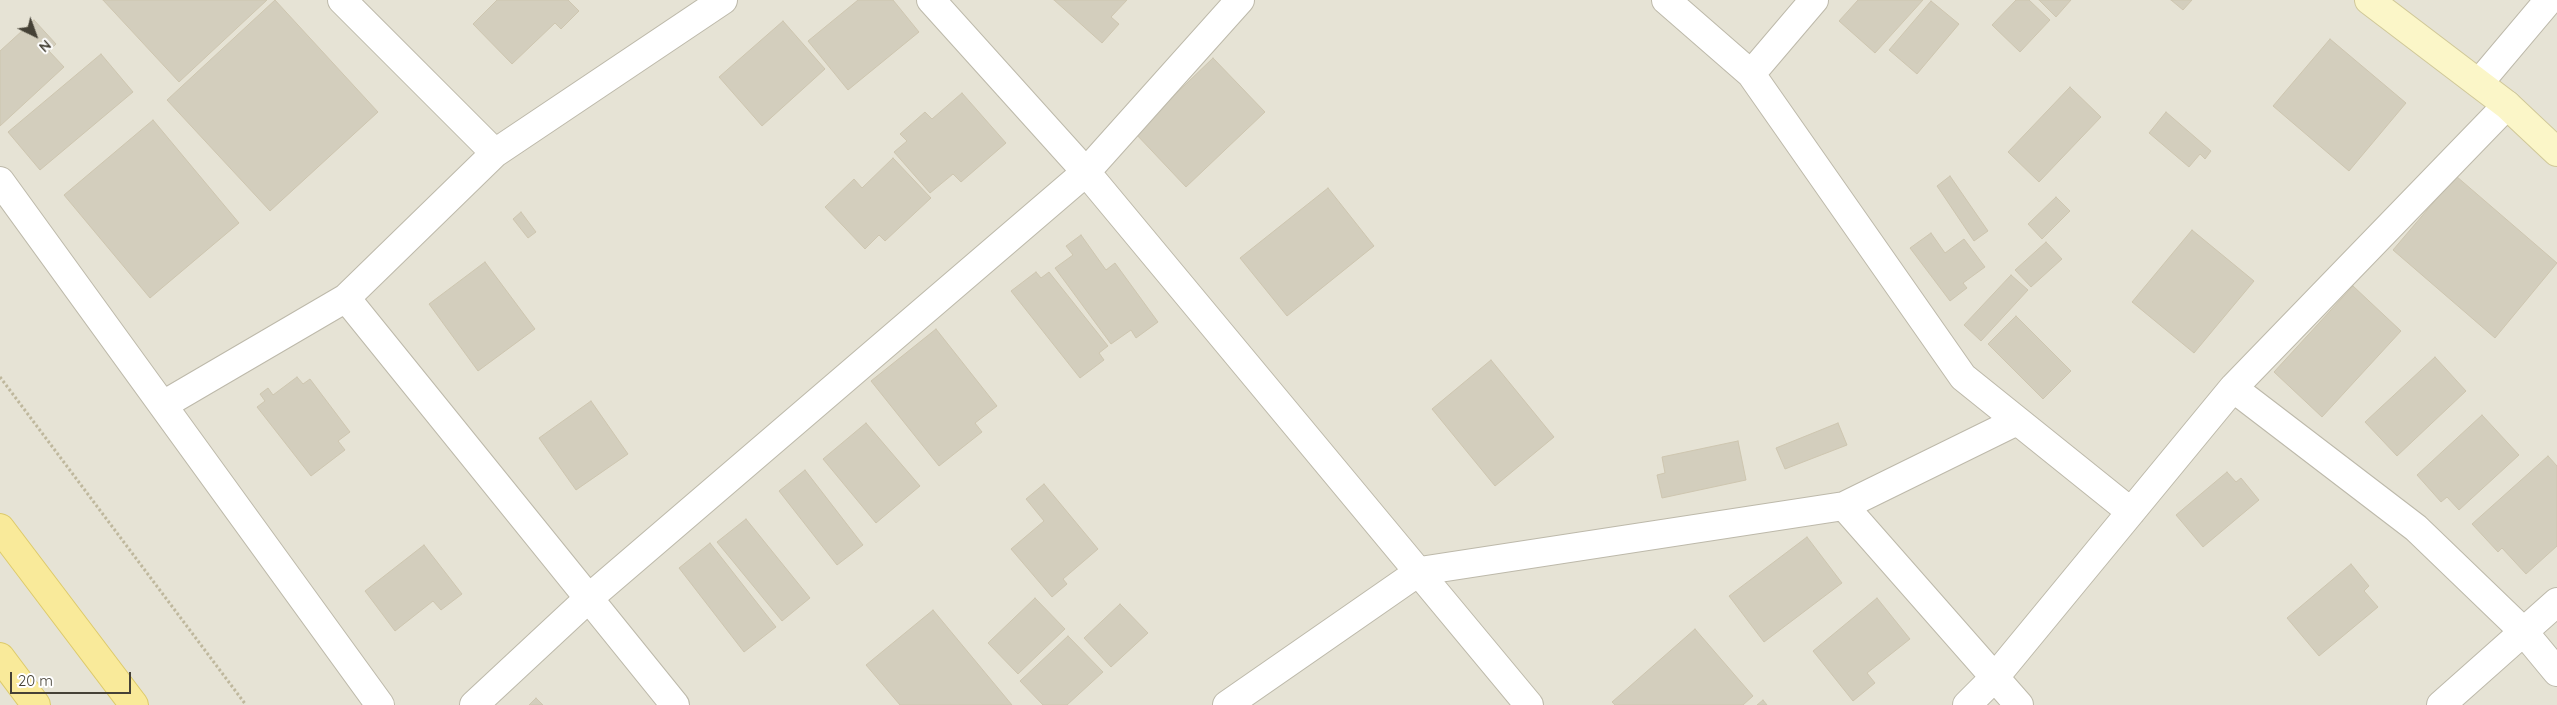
<!DOCTYPE html>
<style>
body{margin:0}
#map{position:relative;width:2557px;height:705px;overflow:hidden;background:#f2f0e7;font-family:Quicksand,sans-serif}
canvas{display:block}
.north{position:absolute;left:10px;top:10px;width:50px;height:50px;-webkit-text-stroke:4px #fff;paint-order:stroke;rotate:138deg;font-size:14px;font-weight:700;line-height:20px;text-align:center;color:#454136}
.north::after{content:'';display:block;margin:auto;width:18px;height:22px;background:#454136;clip-path:polygon(50% 0,100% 100%,50% 72%,0 100%)}
.scale{position:absolute;left:10px;top:672px;width:121px;height:22px;box-sizing:border-box;border:2px solid #454136;border-top:0;padding-left:6px;font-size:15px;line-height:18px;white-space:nowrap;color:#454136;-webkit-text-stroke:4px #fff;paint-order:stroke}
</style>
<div id="map">
<canvas width="2557" height="705"></canvas>
<div class="north">N</div>
<div class="scale">20 m</div>
</div>
<script>
const g = document.querySelector('canvas').getContext('2d');
g.lineJoin = 'round';
function fillPath(path, color) { g.fillStyle = color; g.fill(path, 'evenodd'); }
const shape = rows => new Path2D(rows.map(r => 'M' + r).join(''));
function trace(path, color, width, dash) { g.strokeStyle = color; g.lineWidth = width; g.lineCap = dash ? 'butt' : 'round'; g.setLineDash(dash || []); g.stroke(path); }
fillPath(shape([
 [0,0,2557,0,2557,705,0,705]
]), '#e6e3d5');
const building = shape([
 [103,0,267,0,179,82,103,0],
 [275,0,378,112,270,211,167,100,275,0],
 [497,0,568,0,579,11,561,29,555,23,512,64,473,24,497,0],
 [858,0,893,0,919,32,848,90,808,41,858,0],
 [1054,0,1127,0,1111,17,1119,24,1102,43,1054,0],
 [1858,0,1923,0,1875,53,1839,21,1858,0],
 [2016,0,2029,0,2050,20,2020,52,1992,25,2016,0],
 [2039,0,2071,0,2056,17,2039,0],
 [2171,0,2192,0,2183,10,2171,0],
 [1931,1,1959,24,1917,74,1889,50,1931,1],
 [34,20,56,44,49,51,64,67,0,126,0,51,34,20],
 [783,21,825,69,762,126,719,77,783,21],
 [2330,39,2406,103,2349,171,2273,106,2330,39],
 [101,54,133,92,40,170,8,132,101,54],
 [1213,58,1265,112,1186,187,1135,133,1213,58],
 [2070,87,2101,117,2039,182,2008,152,2070,87],
 [962,93,1006,143,961,182,953,174,930,193,894,152,907,141,900,134,925,112,932,119,962,93],
 [2166,112,2211,151,2205,159,2200,154,2189,167,2149,133,2166,112],
 [153,120,239,223,150,298,64,195,153,120],
 [893,158,931,198,885,241,879,235,865,249,825,207,854,179,862,188,893,158],
 [1950,176,1988,231,1974,241,1937,186,1950,176],
 [2456,176,2557,263,2495,338,2393,250,2456,176],
 [1328,188,1374,246,1287,316,1240,258,1328,188],
 [2056,197,2070,211,2042,239,2028,224,2056,197],
 [521,212,536,232,528,238,513,219,521,212],
 [2192,230,2254,281,2194,353,2132,302,2192,230],
 [1931,233,1945,253,1964,239,1985,267,1963,283,1967,288,1950,301,1910,248,1931,233],
 [1081,235,1106,270,1115,263,1158,322,1136,338,1131,330,1111,344,1055,268,1073,255,1066,246,1081,235],
 [2046,242,2062,259,2031,287,2015,270,2046,242],
 [485,262,535,329,478,371,429,304,485,262],
 [1036,272,1041,278,1049,272,1108,346,1099,353,1104,360,1080,378,1011,291,1036,272],
 [2011,275,2028,290,1981,341,1964,325,2011,275],
 [2353,286,2401,331,2322,417,2274,372,2353,286],
 [2016,316,2071,371,2043,399,1988,344,2016,316],
 [936,329,997,406,975,423,982,432,939,466,871,381,936,329],
 [2435,357,2466,391,2397,456,2365,422,2435,357],
 [1491,360,1554,437,1495,486,1432,409,1491,360],
 [297,377,303,384,310,379,350,432,338,441,345,450,311,476,257,407,265,401,260,394,268,388,273,395,297,377],
 [591,401,628,454,576,490,539,438,591,401],
 [2482,415,2519,455,2459,510,2447,497,2441,502,2417,475,2482,415],
 [866,423,920,486,876,523,823,459,866,423],
 [1838,423,1847,445,1785,469,1776,448,1838,423],
 [1738,441,1746,480,1662,498,1657,475,1665,473,1662,457,1738,441],
 [2548,456,2557,466,2557,546,2526,574,2502,548,2498,552,2472,524,2548,456],
 [805,470,863,545,837,565,779,491,805,470],
 [2227,472,2236,482,2241,478,2259,500,2203,547,2176,515,2227,472],
 [1044,484,1098,549,1063,579,1067,584,1052,597,1011,549,1044,521,1026,499,1044,484],
 [746,519,810,598,782,621,717,542,746,519],
 [1807,537,1842,583,1764,642,1729,596,1807,537],
 [710,543,776,627,744,652,679,568,710,543],
 [424,545,462,594,441,610,433,601,395,631,365,591,424,545],
 [2351,564,2369,586,2364,591,2378,607,2319,656,2287,618,2351,564],
 [1035,598,1065,629,1018,674,988,643,1035,598],
 [1877,598,1910,639,1867,673,1875,683,1853,701,1813,651,1877,598],
 [1120,604,1148,633,1111,667,1084,638,1120,604],
 [933,610,1012,705,900,705,866,665,933,610],
 [1695,629,1753,696,1743,705,1615,705,1612,702,1695,629],
 [1068,636,1103,672,1067,705,1043,705,1020,681,1068,636],
 [536,698,543,705,529,705,536,698],
 [1763,700,1767,705,1757,705,1763,700]
]);
fillPath(building, '#d3cebd');
trace(building, '#cec6b0', 1);
const street = shape([
 [342,0,495,153],
 [931,0,1086,172,1529,705],
 [1666,0,1751,74,1963,377,2131,512],
 [1751,74,1814,0],
 [2479,83,2549,0],
 [0,181,380,705],
 [346,298,675,705],
 [2233,388,2416,528,2523,631,2557,672],
 [163,405,346,298,495,153,723,0],
 [1844,506,2019,705],
 [474,705,589,598,1086,172,1240,0],
 [1227,705,1420,571,1844,506,2017,421],
 [1967,705,1995,677,2233,388,2507,105],
 [2441,705,2557,602]
]);
const secondary = shape([
 [2369,0,2507,105,2557,152]
]);
const primary = shape([
 [0,528,134,705],
 [0,657,36,705]
]);
trace(street, '#bdb9aa', 30);
trace(secondary, '#d0c898', 30);
trace(primary, '#ddca6a', 30);
trace(shape([
 [0,377,246,705]
]), '#beb79c', 3, [2.5, 2.5]);
trace(street, '#fff', 28);
trace(secondary, '#fbf6c8', 28);
trace(primary, '#f9ea9a', 28);
</script>
